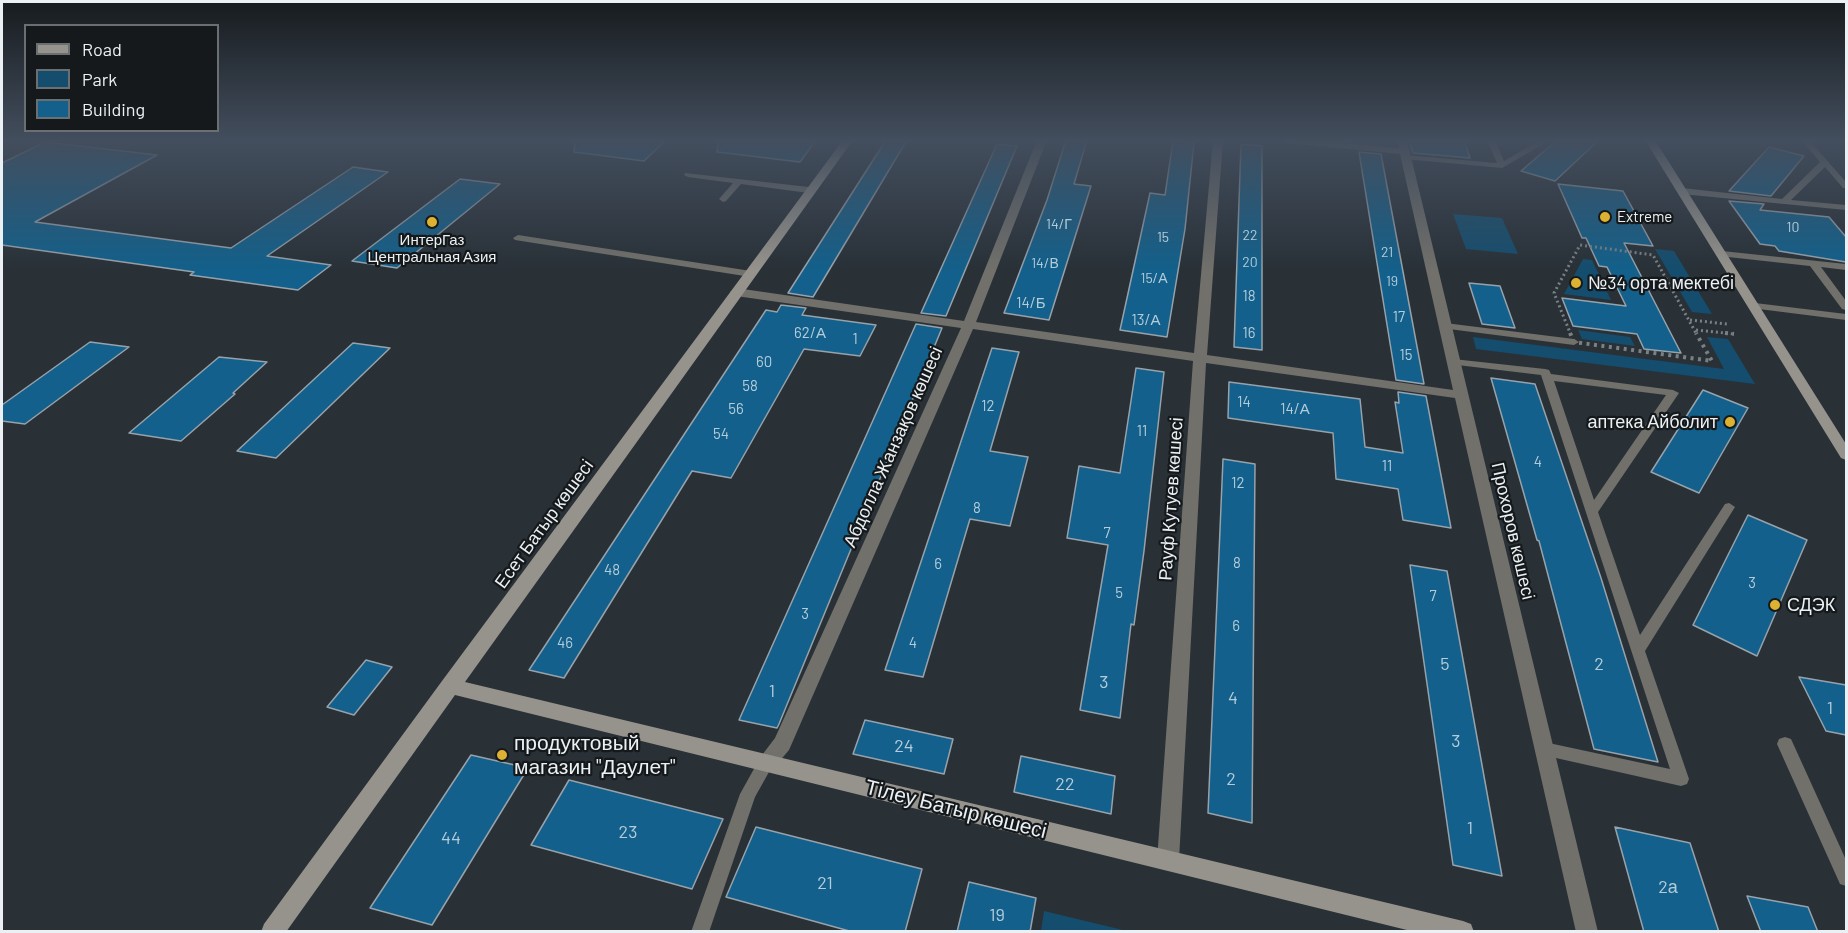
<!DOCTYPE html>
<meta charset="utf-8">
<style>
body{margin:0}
#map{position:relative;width:1848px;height:933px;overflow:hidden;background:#293137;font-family:Barlow,sans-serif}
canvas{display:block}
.frame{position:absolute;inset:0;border:3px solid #eaf0f3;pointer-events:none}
.legend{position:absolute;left:24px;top:24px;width:195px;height:108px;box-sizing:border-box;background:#15191b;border:2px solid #6a6f71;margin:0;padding:8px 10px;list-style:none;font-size:18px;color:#eaf0f3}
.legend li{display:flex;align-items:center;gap:12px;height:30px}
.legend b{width:30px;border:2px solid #6a6f71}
</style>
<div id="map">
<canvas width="1848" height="933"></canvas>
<div class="frame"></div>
<ul class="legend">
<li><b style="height:8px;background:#96938c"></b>Road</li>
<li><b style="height:16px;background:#144d6e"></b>Park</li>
<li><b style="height:16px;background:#12608b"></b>Building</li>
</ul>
</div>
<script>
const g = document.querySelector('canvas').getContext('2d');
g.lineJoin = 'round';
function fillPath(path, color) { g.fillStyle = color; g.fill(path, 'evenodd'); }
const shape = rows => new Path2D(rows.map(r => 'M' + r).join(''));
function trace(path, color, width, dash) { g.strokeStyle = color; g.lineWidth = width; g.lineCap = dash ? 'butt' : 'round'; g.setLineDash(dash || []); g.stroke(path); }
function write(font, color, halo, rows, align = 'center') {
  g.font = font + ' Barlow,sans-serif'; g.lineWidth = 4.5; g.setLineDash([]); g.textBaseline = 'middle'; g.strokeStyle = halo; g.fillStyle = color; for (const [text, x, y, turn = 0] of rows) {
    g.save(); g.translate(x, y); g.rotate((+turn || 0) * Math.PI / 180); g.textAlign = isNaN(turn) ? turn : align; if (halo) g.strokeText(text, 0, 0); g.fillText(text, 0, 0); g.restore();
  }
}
fillPath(shape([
 [1453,214,1502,218,1518,254,1466,249],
 [1655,249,1674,251,1712,314,1692,312],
 [1583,259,1592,260,1611,300,1564,294],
 [1578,330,1630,337,1635,346,1582,339],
 [1473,337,1724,369,1707,337,1728,339,1755,384,1476,349],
 [1044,911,1127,931,1041,931]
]), '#144d6e');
const building = shape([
 [575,140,666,140,644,161,574,152,575,140],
 [718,140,816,140,800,162,717,152,718,140],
 [886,140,907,140,813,297,788,293,886,140],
 [1066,140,1087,140,1074,184,1091,186,1049,320,1004,313,1047,200,1066,140],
 [1409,140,1464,140,1470,158,1413,153,1409,140],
 [1557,140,1599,140,1555,181,1521,171,1557,140],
 [1173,141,1194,143,1185,229,1167,337,1120,330,1150,193,1165,195,1173,141],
 [45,142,157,155,35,222,231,248,353,167,388,172,267,256,331,265,298,290,190,275,194,272,2,245,2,163,45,142],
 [997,144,1017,146,946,316,921,313,997,144],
 [1241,144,1262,146,1262,350,1234,347,1241,144],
 [1769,147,1804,156,1771,196,1729,191,1769,147],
 [1359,152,1381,154,1424,384,1396,380,1359,152],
 [460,179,500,184,397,268,352,261,460,179],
 [1558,184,1623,191,1653,246,1624,243,1681,353,1644,349,1637,334,1573,326,1562,298,1626,306,1607,267,1599,266,1586,238,1582,238,1558,184],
 [1729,201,1764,204,1760,210,1829,217,1846,237,1846,262,1779,251,1775,246,1760,244,1729,201],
 [1469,283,1500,286,1515,328,1482,324,1469,283],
 [781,305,806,308,802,315,876,325,860,356,804,349,731,478,692,471,564,678,529,670,766,310,777,312,781,305],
 [916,324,942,328,779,724,777,728,739,720,916,324],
 [90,342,129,347,25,424,2,421,2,405,90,342],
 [353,343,390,348,276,458,237,451,353,343],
 [992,348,1019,352,990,451,1028,457,1010,526,970,519,923,677,885,670,992,348],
 [219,357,267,362,233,393,235,394,181,441,129,433,219,357],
 [1136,368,1164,372,1144,551,1134,625,1131,624,1120,718,1080,710,1108,545,1067,538,1079,466,1120,473,1136,368],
 [1491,378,1535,384,1601,578,1658,762,1594,749,1539,541,1537,540,1491,378],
 [1229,382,1360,399,1365,447,1403,453,1395,402,1399,403,1398,392,1426,396,1451,528,1403,520,1398,489,1336,479,1333,433,1228,418,1229,382],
 [1703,390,1748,408,1699,493,1651,472,1703,390],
 [1223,459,1255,464,1252,823,1208,813,1223,459],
 [1748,515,1807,540,1757,656,1693,625,1748,515],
 [1410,565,1447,571,1502,876,1453,865,1410,565],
 [366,660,392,667,354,715,327,707,366,660],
 [1799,677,1846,685,1846,735,1826,731,1799,677],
 [865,720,953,739,944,774,853,754,865,720],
 [471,755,528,768,432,925,370,908,471,755],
 [1021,756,1115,776,1111,814,1014,792,1021,756],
 [569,780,723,819,692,889,531,845,569,780],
 [756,827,922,869,905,932,853,932,726,897,756,827],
 [1615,827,1690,843,1719,932,1644,932,1615,827],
 [969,882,1036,898,1030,932,957,932,969,882],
 [1747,896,1808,907,1818,932,1761,932,1747,896]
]);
fillPath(building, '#12608b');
trace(building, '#98a2aa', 1.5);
trace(shape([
 [1690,320,1727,324],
 [1696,330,1734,334],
 [1571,335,1554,293,1580,245,1653,255,1697,335]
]), '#798185', 3, [2, 3]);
trace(shape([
 [1570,333,1574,342,1712,361,1696,333],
 [1725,333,1734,334]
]), '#798185', 4, [3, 4.5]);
fillPath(shape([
 [1487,140,1495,140,1504,161,1540,140,1547,142,1502,168,1405,159,1401,157,1405,155,1497,163,1487,140],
 [1801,140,1809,140,1846,182,1846,188,1843,188,1825,167,1791,200,1846,205,1846,210,1682,194,1678,191,1682,188,1782,199,1820,162,1801,140],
 [685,173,809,187,813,190,809,193,741,184,726,201,723,202,719,199,733,183,688,177,684,175,685,173],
 [518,235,751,271,756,274,751,277,515,240,513,238,518,235],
 [1722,251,1846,264,1846,270,1821,267,1846,301,1846,310,1842,309,1810,266,1719,256,1717,254,1722,251],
 [1755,303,1846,314,1846,320,1751,308,1750,306,1755,303],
 [1445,323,1574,339,1579,342,1574,345,1441,328,1440,326,1445,323],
 [1453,359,1545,369,1549,370,1551,374,1673,390,1679,393,1598,512,1640,635,1725,504,1729,503,1735,507,1645,651,1689,779,1687,784,1681,786,1538,754,1536,749,1538,744,1544,742,1670,769,1541,375,1449,364,1448,362,1453,359],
 [1554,381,1666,395,1594,500,1554,381],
 [1785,737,1791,739,1846,860,1846,886,1840,884,1777,744,1779,739,1785,737],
 [766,756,772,758,774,763,755,797,709,932,691,932,740,794,760,758,766,756]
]), '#71706b');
fillPath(shape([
 [1037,140,1047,140,976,322,1194,353,1213,140,1223,140,1207,355,1453,390,1400,154,1285,143,1280,140,1316,140,1399,148,1397,140,1407,140,1598,932,1576,932,1455,398,1206,363,1179,860,1176,867,1168,870,1160,867,1157,860,1193,361,973,329,789,750,773,769,766,772,759,769,756,763,775,738,961,328,736,296,730,292,736,288,964,321,1037,140]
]), '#71706b');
fillPath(shape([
 [843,140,853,140,465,682,1463,921,1471,924,1474,932,1415,932,455,695,286,932,261,932,264,924,442,681,843,140],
 [1645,140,1655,140,1846,444,1846,460,1841,458,1645,140]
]), '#96938c');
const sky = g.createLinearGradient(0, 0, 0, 271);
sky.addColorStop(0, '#171b1e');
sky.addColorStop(0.52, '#434e5e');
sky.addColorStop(1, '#434e5e00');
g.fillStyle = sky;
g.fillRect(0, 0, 1848, 271);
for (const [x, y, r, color] of [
 [1605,217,6,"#ddb233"],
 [432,222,6,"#ddb233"],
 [1576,283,6,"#ddb233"],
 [1730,422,6,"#ddb233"],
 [1775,605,6,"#ddb233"],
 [502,755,6,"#ddb233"]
]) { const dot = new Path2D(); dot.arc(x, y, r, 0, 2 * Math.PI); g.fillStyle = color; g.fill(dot); trace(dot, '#15191b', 2); }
write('14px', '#b4ccd9', null, [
 ["14/Г",1059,224],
 ["10",1793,227],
 ["22",1250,235],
 ["15",1163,237],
 ["21",1387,252],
 ["20",1250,262],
 ["14/В",1045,263],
 ["15/А",1154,278],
 ["19",1392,281]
]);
write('15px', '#eaf0f3', '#15191b', [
 ["Extreme",1617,217],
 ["ИнтерГаз",432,240,"center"],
 ["Центральная Азия",432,257,"center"]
], 'left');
write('15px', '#b4ccd9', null, [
 ["18",1249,296],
 ["14/Б",1031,303],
 ["17",1399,317],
 ["13/А",1146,320],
 ["62/А",810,333],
 ["16",1249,333],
 ["1",855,339],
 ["15",1406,355],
 ["60",764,362],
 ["58",750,386],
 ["14",1244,402],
 ["12",988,406],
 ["56",736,409],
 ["14/А",1295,409],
 ["11",1142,431],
 ["54",721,434],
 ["4",1538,462],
 ["11",1387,466],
 ["12",1238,483],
 ["8",977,508],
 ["7",1107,533],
 ["8",1237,563],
 ["6",938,564],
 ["48",612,570],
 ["3",1752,583],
 ["5",1119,593],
 ["7",1433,596],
 ["3",805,614],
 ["6",1236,626],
 ["46",565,643],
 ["4",913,643]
]);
write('18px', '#eaf0f3', '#15191b', [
 ["№34 орта мектебі",1588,283],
 ["аптека Айболит",1718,422,"right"],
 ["СДЭК",1787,605]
], 'left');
write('18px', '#eaf0f3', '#15191b', [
 ["Абдолла Жанзақов көшесі",893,447,-66],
 ["Рауф Кутуев көшесі",1171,499,-86],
 ["Есет Батыр көшесі",544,524,-54],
 ["Прохоров көшесі",1513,531,77]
]);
write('18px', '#b4ccd9', null, [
 ["5",1445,664],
 ["2",1599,664],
 ["3",1104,682],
 ["1",772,691],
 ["4",1233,698],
 ["1",1830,708],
 ["3",1456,741],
 ["24",904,746],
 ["2",1231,779],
 ["22",1065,784],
 ["1",1470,828],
 ["23",628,832],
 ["44",451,838],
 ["21",825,883],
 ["2а",1668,887],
 ["19",997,915]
]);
write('21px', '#eaf0f3', '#15191b', [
 ["продуктовый",514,743],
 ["магазин \"Даулет\"",514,767]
], 'left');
write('21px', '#eaf0f3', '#15191b', [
 ["Тілеу Батыр көшесі",956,809,14]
]);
</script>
